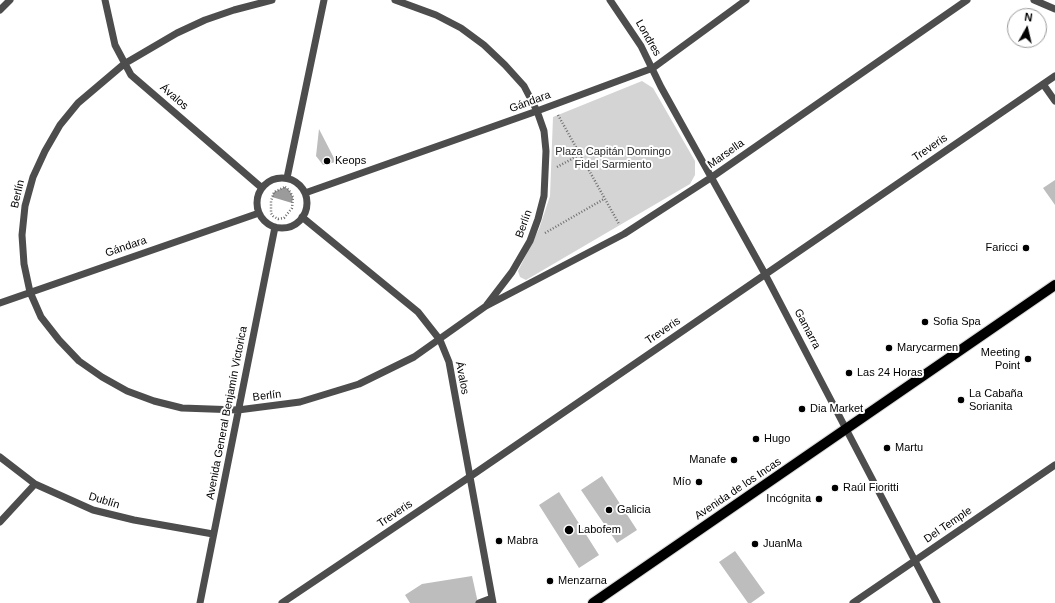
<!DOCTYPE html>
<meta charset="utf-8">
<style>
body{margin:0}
#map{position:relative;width:1055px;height:603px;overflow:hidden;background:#fff;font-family:Arial,sans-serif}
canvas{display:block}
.north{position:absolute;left:1007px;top:8px;width:40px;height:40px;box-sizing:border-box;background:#fff;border:1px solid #999;border-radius:50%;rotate:8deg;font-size:11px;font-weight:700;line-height:16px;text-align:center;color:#000}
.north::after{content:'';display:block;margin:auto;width:14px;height:18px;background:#000;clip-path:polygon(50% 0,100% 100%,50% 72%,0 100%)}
</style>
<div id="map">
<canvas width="1055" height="603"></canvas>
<div class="north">N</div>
</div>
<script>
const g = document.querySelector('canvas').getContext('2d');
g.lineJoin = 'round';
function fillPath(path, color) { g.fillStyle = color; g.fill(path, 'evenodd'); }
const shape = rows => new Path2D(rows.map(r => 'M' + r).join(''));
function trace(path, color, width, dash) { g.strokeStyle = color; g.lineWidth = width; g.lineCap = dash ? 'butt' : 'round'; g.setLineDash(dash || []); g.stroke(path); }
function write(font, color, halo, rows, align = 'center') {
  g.font = font + ' Arial,sans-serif'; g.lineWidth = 4; g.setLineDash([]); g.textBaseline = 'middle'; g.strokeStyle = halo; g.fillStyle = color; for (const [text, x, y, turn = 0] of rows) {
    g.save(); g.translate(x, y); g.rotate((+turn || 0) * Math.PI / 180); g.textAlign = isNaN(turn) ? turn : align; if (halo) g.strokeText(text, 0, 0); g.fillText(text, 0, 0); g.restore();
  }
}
fillPath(shape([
 [642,81,653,88,695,161,695,175,690,184,526,280,520,277,518,271,539,229,550,196,553,117]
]), '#d4d4d4');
fillPath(shape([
 [285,187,289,190,293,197,292,203,272,197,274,192]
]), '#9b9b9b');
fillPath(shape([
 [319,129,336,162,323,165,316,156],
 [1055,180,1055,205,1043,188],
 [602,476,637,530,617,543,581,490],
 [559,492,599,555,579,568,539,505],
 [735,551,765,593,751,603,748,603,719,562],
 [472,576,478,603,410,603,405,595,422,584]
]), '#bdbdbd');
const major = shape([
 [593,603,1055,285]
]);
trace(major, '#dbdbdb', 12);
trace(shape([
 [558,115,619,224],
 [557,167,581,154],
 [285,187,289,190,293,197,292,208,284,218,278,219,273,216,271,213,271,201,274,192,285,187],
 [545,233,604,199]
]), '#6f6f6f', 2.5, [1, 2]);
trace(shape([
 [105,0,115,45,131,75,262,188],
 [272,0,234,10,205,20,177,33,124,64,78,103,60,125,45,151,33,177,25,206,22,235,24,264,30,292,41,317,59,340,79,361,102,377,127,391,154,401,182,408,238,410,300,402,359,384,414,357,486,306,512,272,530,241,538,219,544,196,546,151,544,131,537,111,524,86,505,65,484,45,461,28,436,15,395,0],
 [610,0,641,46,661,87,765,274,937,603],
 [1034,0,1055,9],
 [0,10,10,0],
 [1043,84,1055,101],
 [287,178,324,0],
 '257 203a25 25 0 1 1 50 0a25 25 0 1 1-50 0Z',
 [305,193,537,111,653,68,746,0],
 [302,217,418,312,440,340,449,362,493,603],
 [0,303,259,213],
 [488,305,624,234,712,177,967,0],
 [0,457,35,484,93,510,134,520,213,534],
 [0,522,35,484],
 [200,603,275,227],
 [282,603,468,478,1055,76],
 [479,603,492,598],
 [853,603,1055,465]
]), '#4d4d4d', 7);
trace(major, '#000', 10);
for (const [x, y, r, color] of [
 [327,161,4,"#000"],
 [1026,248,4,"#000"],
 [925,322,4,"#000"],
 [889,348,4,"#000"],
 [1028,359,4,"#000"],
 [849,373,4,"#000"],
 [961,400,4,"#000"],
 [802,409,4,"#000"],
 [756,439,4,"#000"],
 [887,448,4,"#000"],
 [734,460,4,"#000"],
 [699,482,4,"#000"],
 [835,488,4,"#000"],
 [819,499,4,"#000"],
 [609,510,4,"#000"],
 [569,530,5,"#000"],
 [499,541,4,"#000"],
 [755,544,4,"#000"],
 [550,581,4,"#000"]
]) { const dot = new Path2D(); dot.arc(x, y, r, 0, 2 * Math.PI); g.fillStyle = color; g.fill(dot); trace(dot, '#fff', 1.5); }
write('11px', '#000', '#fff', [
 ["Londres",648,38,60],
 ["Ávalos",174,97,41],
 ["Gándara",530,102,-20],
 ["Treveris",930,148,-34],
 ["Marsella",726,154,-35],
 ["Berlín",18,194,-77],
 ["Berlín",524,224,-70],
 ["Gándara",126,247,-19],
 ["Gamarra",807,329,62],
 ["Treveris",663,331,-34],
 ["Ávalos",462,378,79],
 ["Berlín",267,396,-7],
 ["Avenida General Benjamín Victorica",227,413,-79],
 ["Avenida de los Incas",738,489,-34],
 ["Dublín",104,501,17],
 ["Treveris",395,514,-34],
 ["Del Temple",948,525,-34]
]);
write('11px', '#2b2b2b', '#fff', [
 ["Plaza Capitán Domingo",613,152],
 ["Fidel Sarmiento",613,165]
]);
write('11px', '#000', '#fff', [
 ["Keops",335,161],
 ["Faricci",1018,248,"right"],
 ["Sofia Spa",933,322],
 ["Marycarmen",897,348],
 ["Meeting",1020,353,"right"],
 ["Point",1020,366,"right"],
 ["Las 24 Horas",857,373],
 ["La Cabaña",969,394],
 ["Sorianita",969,407],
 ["Dia Market",810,409],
 ["Hugo",764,439],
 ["Martu",895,448],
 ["Manafe",726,460,"right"],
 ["Mío",691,482,"right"],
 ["Raúl Fioritti",843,488],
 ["Incógnita",811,499,"right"],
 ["Galicia",617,510],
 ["Labofem",578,530],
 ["Mabra",507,541],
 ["JuanMa",763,544],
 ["Menzarna",558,581]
], 'left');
</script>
